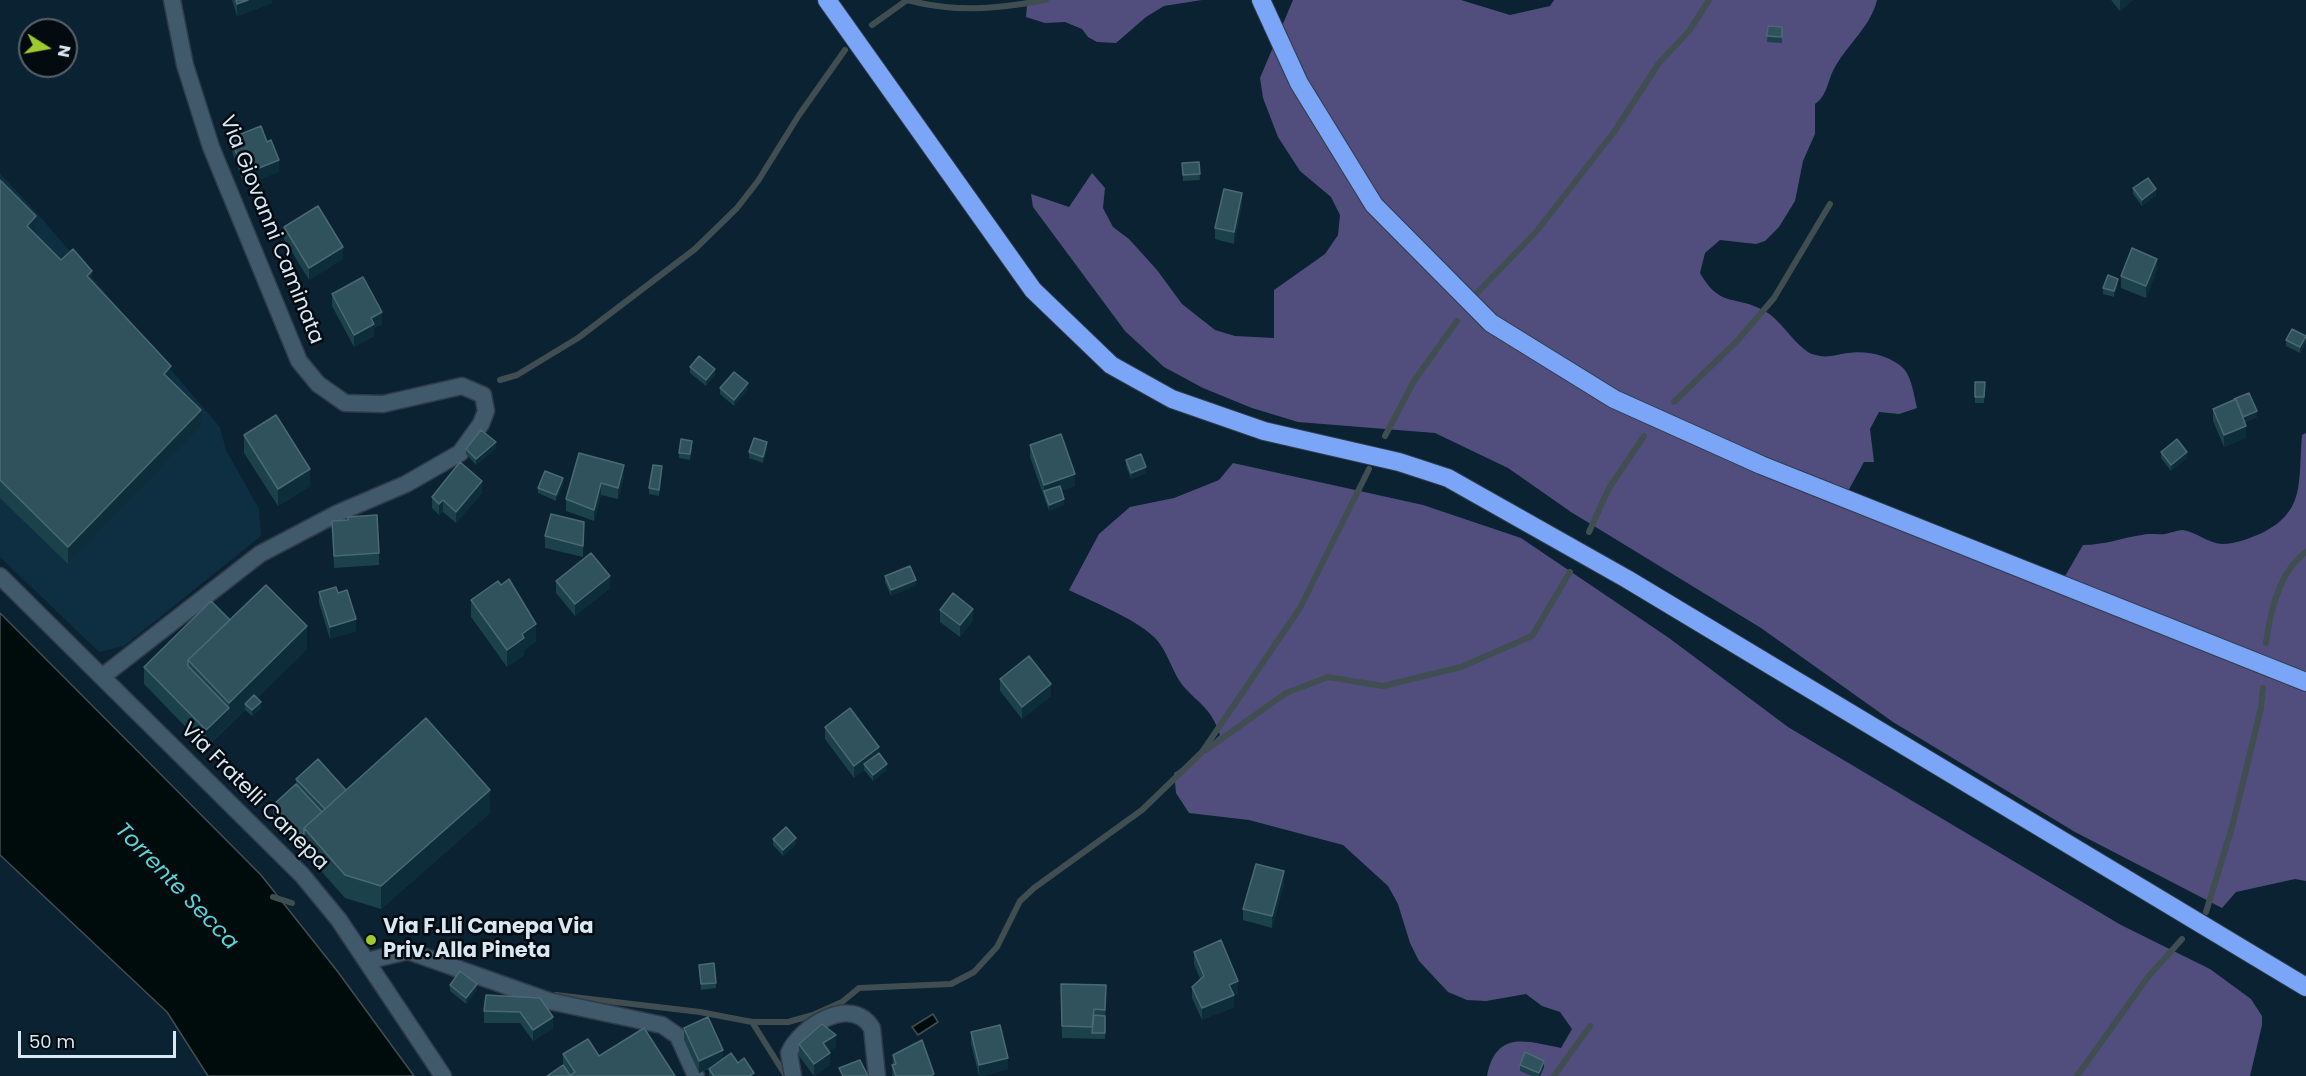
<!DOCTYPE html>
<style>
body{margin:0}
#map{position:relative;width:2306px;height:1076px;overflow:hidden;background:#0a2232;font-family:Poppins,sans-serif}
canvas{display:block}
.north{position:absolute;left:18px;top:18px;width:60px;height:60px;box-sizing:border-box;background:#030b11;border:2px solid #59636b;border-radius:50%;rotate:101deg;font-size:16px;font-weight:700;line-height:24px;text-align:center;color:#d9e7f2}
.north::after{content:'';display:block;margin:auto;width:21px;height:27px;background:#9eca2f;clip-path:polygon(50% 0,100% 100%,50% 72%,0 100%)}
.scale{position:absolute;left:18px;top:1031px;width:158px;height:27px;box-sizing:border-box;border:3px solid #d9e7f2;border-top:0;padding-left:8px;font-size:18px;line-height:21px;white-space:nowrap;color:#d9e7f2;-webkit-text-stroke:4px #030b11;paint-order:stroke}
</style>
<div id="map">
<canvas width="2306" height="1076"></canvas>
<div class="north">N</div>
<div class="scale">50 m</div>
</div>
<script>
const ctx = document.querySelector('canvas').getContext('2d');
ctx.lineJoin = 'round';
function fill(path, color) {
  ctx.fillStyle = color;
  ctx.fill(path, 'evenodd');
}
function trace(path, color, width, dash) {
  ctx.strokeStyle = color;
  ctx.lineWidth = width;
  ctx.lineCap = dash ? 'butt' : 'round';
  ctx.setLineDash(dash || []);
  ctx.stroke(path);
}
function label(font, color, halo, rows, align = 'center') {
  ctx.font = font + ' Poppins,sans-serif';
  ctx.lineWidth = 5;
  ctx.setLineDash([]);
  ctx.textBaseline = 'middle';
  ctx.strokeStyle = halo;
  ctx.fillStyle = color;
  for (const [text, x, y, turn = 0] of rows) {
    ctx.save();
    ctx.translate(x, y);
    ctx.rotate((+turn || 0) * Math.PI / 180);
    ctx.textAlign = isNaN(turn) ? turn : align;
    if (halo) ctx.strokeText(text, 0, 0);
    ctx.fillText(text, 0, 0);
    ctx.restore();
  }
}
const built = new Path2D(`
 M 0,173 L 44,221 L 220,427 L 226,450 L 259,509 L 261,536 L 124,646 L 99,652 L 0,557 Z`);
const forest = new Path2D(`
 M 1034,0 L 1202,0 L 1164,6 L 1146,17 L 1116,43 L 1097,42 L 1088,37 L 1082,29 L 1065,22 L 1045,23 L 1026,17 L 1027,6 Z
 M 1293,0 L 1461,0 L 1510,15 L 1550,6 L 1554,0 L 1877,0 C 1871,26 1848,44 1835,67 C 1827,81 1828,95 1815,104 L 1815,134 L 1803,161 L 1795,201 L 1779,227 L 1765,241 L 1756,244 L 1720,240 L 1705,253 L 1700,273 C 1721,309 1734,294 1765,311 C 1781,320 1797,348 1812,354 C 1826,359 1833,355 1848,353 C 1865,350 1891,355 1904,369 C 1912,378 1914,396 1917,408 L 1899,414 L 1879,412 L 1870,429 L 1874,462 L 1864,462 L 1847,493 L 1847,509 L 2057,590 L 2083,545 C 2104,545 2121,538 2142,535 C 2149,533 2157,535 2165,534 C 2170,533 2178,530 2183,530 C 2196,532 2208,543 2222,544 C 2236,544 2250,538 2262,533 C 2306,511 2298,482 2302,435 L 2306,433 L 2306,881 L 2295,879 L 2236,892 L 2222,908 L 2075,832 L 1893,722 L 1761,628 L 1571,512 L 1508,468 L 1435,433 L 1298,422 L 1252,408 L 1203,388 L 1164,367 L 1125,331 L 1033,207 L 1031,194 L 1069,207 L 1092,173 L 1105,188 L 1103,208 L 1113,227 L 1129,239 L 1157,270 L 1182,304 L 1215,330 L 1235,336 L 1274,338 L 1274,290 L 1325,254 L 1338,235 L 1340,215 L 1331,197 L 1300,171 L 1278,137 L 1263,98 L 1260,78 Z
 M 1233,463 L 1423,505 L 1521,538 L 1669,638 L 1788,727 L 2121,925 L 2210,969 L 2251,999 L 2262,1016 L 2262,1025 L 2250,1076 L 1487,1076 C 1496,1030 1526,1041 1561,1048 L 1572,1029 L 1560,1012 L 1542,1006 L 1526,994 L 1486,1001 L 1467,1000 L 1448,992 L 1419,961 L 1410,943 L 1398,904 L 1388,886 L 1343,845 L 1249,820 L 1189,813 L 1176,793 L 1174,773 L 1190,763 L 1220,735 C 1212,710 1202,706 1185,688 C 1171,672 1169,652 1154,637 C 1134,618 1095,603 1069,590 L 1099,534 L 1130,507 L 1174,498 L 1219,480 Z`);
const water = new Path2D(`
 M 0,613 L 261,875 L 338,972 L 414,1076 L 208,1076 L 167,1012 L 0,855 Z
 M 933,1014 L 938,1022 L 918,1035 L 912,1027 Z`);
const stream = new Path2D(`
 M 907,0 C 957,13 995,9 1046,0
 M 872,25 L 907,0
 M 1476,294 L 1536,232 L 1614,132 L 1659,63 L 1689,31 L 1709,0
 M 500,380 L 517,375 L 578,338 L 695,249 L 737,208 L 758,181 L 799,115 L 845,50
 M 1674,402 L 1737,341 L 1774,298 L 1830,204
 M 1385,436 L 1414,381 L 1457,321
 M 1589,532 L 1609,488 L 1644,436
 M 2266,643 C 2270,611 2280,571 2306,552
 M 1206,750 L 1286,693 L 1328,677 L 1383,686 L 1461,667 L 1532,636 L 1570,572
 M 273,897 L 292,903
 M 2206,912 L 2232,827 L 2261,708 L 2263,688
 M 556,995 L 700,1012 L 752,1022 L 788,1022 L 813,1015 L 842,1002 L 859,988 L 951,984 L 974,972 L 997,947 L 1020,901 L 1034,888 L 1142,810 L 1202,752 L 1300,608 L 1369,469
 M 752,1022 L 786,1076
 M 1554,1076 L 1590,1026
 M 2077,1076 L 2148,977 L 2182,939`);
const minor = new Path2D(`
 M 103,676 L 260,554 L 338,513 L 406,484 L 460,453 L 481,424 L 486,411 L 483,395 L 462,386 L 383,404 L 345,403 L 318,384 L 299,361 L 211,147 L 185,65 L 172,0
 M 367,961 L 408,951 L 549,1001 L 662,1025 L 678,1036 L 696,1076
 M 793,1076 L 789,1053 C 800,1027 851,994 872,1028 L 877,1076`);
const secondary = new Path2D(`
 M 0,576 L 302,875 L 339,920 L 443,1076`);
const motorway = new Path2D(`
 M 827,0 L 1033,290 L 1111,365 L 1172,399 L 1264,431 L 1399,462 L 1448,478 L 1627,579 L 2306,987
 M 1261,0 L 1299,83 L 1374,205 L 1491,323 L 1614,399 L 1761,465 L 2306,682`);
const wall = new Path2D(`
 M 232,0 L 272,0 L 272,3 L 237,16 Z
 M 2111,0 L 2133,0 L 2120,11 Z
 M 1768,26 L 1782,27 L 1782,43 L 1767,42 Z
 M 231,138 L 267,142 L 279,172 L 244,185 L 231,149 Z
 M 1199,162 L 1200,180 L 1183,181 L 1182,163 Z
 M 0,180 L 36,233 L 35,234 L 61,260 L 92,282 L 171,381 L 201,427 L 68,564 L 0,498 Z
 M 2133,188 L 2156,195 L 2142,206 L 2133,194 Z
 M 1242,205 L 1234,244 L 1215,239 L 1215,228 Z
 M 284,227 L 343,259 L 309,280 L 284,239 Z
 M 2157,270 L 2146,298 L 2121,288 L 2121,276 Z
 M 2118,284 L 2114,297 L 2103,294 L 2103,288 Z
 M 332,294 L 382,324 L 374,328 L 374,336 L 354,347 L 332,306 Z
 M 2286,340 L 2306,342 L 2300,353 L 2286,346 Z
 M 690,367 L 715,375 L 706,386 L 690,373 Z
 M 1975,382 L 1985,382 L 1984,403 L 1975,403 Z
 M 720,388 L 748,389 L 734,406 L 720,394 Z
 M 2213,409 L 2257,417 L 2245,422 L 2246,438 L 2224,447 L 2213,421 Z
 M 244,435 L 310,486 L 278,506 L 244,453 Z
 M 1030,445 L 1075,486 L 1061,491 L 1064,505 L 1049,511 L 1030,457 Z
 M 692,447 L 690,460 L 679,458 L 679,453 Z
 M 496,448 L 476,465 L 466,454 L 466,449 Z
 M 767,448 L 763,463 L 749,458 L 749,452 Z
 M 2161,452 L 2187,458 L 2171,471 L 2161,458 Z
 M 579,453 L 624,477 L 618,499 L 601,495 L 594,521 L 566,511 L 566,499 Z
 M 1126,460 L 1146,473 L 1131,479 L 1126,466 Z
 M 662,472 L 659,496 L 649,494 L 649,488 Z
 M 563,484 L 556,501 L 538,493 L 538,488 Z
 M 482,493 L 456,523 L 443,512 L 439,515 L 432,508 L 432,497 Z
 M 332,521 L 379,553 L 379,565 L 334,568 Z
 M 584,522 L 583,557 L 545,548 L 545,536 Z
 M 885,576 L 916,585 L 891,596 L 885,582 Z
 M 556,581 L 610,588 L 575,616 L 556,593 Z
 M 319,592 L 338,593 L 356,631 L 330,639 L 319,603 Z
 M 471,600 L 536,641 L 524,650 L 524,655 L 507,667 L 471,617 Z
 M 940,610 L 973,620 L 960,637 L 940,622 Z
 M 230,620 L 307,649 L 257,698 L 261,708 L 252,716 L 245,710 L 206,748 L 144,684 L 144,667 Z
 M 1000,679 L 1051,696 L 1022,719 L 1000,691 Z
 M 825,727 L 879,753 L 887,770 L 873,781 L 864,770 L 854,778 L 825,739 Z
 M 296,779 L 346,790 L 490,813 L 381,909 L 345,898 L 273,817 L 273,805 L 296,784 Z
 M 773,839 L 796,844 L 783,856 L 773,845 Z
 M 1284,883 L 1272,928 L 1243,920 L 1243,909 Z
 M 1194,952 L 1238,993 L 1234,995 L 1234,1007 L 1202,1020 L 1192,998 L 1192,987 L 1200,979 L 1194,964 Z
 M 699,965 L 716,983 L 716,988 L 701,990 Z
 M 450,985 L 477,990 L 466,1004 L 450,991 Z
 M 1106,985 L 1105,1039 L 1062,1038 L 1061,996 Z
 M 540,998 L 553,1028 L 533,1041 L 520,1023 L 484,1023 L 484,1011 Z
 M 684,1028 L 723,1059 L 738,1063 L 754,1076 L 709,1076 L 709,1069 L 715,1066 L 699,1073 L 684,1040 Z
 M 971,1032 L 1008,1069 L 983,1076 L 979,1076 L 971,1044 Z
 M 799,1044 L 836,1047 L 829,1051 L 830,1065 L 814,1076 L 799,1056 Z
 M 563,1054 L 599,1056 L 675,1076 L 547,1076 L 563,1065 Z
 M 893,1055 L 934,1076 L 892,1076 Z
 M 1520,1065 L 1544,1067 L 1540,1076 L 1532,1076 L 1520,1071 Z`);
const shadedWall = new Path2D(`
 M 248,0 L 272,0 L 272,3 L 237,16 L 237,4 Z
 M 2120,0 L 2133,0 L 2120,11 Z
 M 279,160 L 279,172 L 244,185 L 244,174 Z
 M 2156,189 L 2156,195 L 2142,206 L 2142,200 Z
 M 1242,193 L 1242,205 L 1234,244 L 1234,232 Z
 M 36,216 L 36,233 L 27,244 L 27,226 Z
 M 343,247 L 343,259 L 309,280 L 309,268 Z
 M 2157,259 L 2157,270 L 2146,298 L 2146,286 Z
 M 92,271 L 92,289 L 87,276 Z
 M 2118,279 L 2118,284 L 2114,297 L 2114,291 Z
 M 382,312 L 382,324 L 374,328 L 374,336 L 354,347 L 354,335 L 371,318 Z
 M 2306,336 L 2306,342 L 2300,353 L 2300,347 Z
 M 171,366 L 171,384 L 164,374 Z
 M 715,369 L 715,375 L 706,386 L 706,380 Z
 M 748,383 L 748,389 L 734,406 L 734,400 Z
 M 201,410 L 201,427 L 68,564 L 68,547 Z
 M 2257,411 L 2257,417 L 2241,423 L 2241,418 Z
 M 2246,426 L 2246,438 L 2224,447 L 2224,435 Z
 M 496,442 L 496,448 L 476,465 L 476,459 Z
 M 767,442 L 767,448 L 763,463 L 763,457 Z
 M 2187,452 L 2187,458 L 2171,471 L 2171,465 Z
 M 624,465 L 624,477 L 618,499 L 618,488 Z
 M 662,466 L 662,472 L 659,496 L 659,490 Z
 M 1146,467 L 1146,473 L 1131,479 L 1131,473 Z
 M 310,469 L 310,486 L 278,506 L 278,489 Z
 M 1075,474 L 1075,486 L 1046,496 L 1044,491 L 1044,485 Z
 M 563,478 L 563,484 L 556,501 L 556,495 Z
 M 482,481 L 482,493 L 456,523 L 456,512 Z
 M 601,483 L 601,495 L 594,521 L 594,510 Z
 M 1064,499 L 1064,505 L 1049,511 L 1049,505 Z
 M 443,500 L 443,512 L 439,515 L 439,504 Z
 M 610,576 L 610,588 L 575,616 L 575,604 Z
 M 916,580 L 916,585 L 891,596 L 891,590 Z
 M 973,609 L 973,620 L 960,637 L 960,625 Z
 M 356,619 L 356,631 L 330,639 L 330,627 Z
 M 536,624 L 536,641 L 524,650 L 524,655 L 507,667 L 507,650 L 522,634 Z
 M 307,626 L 307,649 L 248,707 L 245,704 L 245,710 L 229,725 L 229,703 Z
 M 1051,684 L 1051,696 L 1022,719 L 1022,707 Z
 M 261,702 L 261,708 L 252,716 L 252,710 Z
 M 229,708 L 229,725 L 206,748 L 206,730 Z
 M 879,747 L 879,759 L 864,764 L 864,770 L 854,778 L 854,766 Z
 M 887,764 L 887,770 L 873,781 L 873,775 Z
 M 490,790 L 490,813 L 381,909 L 381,886 Z
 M 796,838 L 796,844 L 783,856 L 783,850 Z
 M 1284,871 L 1284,883 L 1272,928 L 1272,916 Z
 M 1238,981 L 1238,993 L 1229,997 L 1229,985 Z
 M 477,984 L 477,990 L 466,1004 L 466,998 Z
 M 1234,995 L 1234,1007 L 1202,1020 L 1202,1008 Z
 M 553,1017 L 553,1028 L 533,1041 L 533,1030 Z
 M 836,1035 L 836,1047 L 823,1055 L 823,1043 Z
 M 723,1050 L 723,1061 L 699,1073 L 699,1061 Z
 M 830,1053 L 830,1065 L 814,1076 L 814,1064 Z
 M 1008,1058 L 1008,1069 L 983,1076 L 979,1076 L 979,1065 Z
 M 1544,1061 L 1544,1067 L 1540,1076 L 1539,1076 L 1539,1073 Z`);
const building = new Path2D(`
 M 236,0 L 248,0 L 237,4 Z
 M 1768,26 L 1782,27 L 1782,37 L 1767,36 Z
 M 261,126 L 267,142 L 271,140 L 279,160 L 244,174 L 231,138 Z
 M 1199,162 L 1200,174 L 1183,175 L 1182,163 Z
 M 2148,178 L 2156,189 L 2142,200 L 2133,188 Z
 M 0,180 L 36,216 L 27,226 L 61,260 L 73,249 L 92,271 L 87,276 L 171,366 L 164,374 L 201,410 L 68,547 L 0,480 Z
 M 1224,189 L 1242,193 L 1234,232 L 1215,228 Z
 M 318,206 L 343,247 L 309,268 L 284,227 Z
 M 2132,248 L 2157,259 L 2146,286 L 2121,276 Z
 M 2108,275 L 2118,279 L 2114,291 L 2103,288 Z
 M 363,277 L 382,312 L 371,318 L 374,324 L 354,335 L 332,294 Z
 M 2292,329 L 2306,336 L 2300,347 L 2286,340 Z
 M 699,356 L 715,369 L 706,380 L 690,367 Z
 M 734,372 L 748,383 L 734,400 L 720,388 Z
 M 1975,382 L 1985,382 L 1984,397 L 1975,397 Z
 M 2249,393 L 2257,411 L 2243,417 L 2236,399 L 2234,399 Z
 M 2236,399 L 2246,426 L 2224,435 L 2213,409 Z
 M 276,415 L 310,469 L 278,489 L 244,435 Z
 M 481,430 L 496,442 L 476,459 L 466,449 Z
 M 1061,434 L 1075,474 L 1044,485 L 1030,445 Z
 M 754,438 L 767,442 L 763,457 L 749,452 Z
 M 681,439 L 692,441 L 690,454 L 679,453 Z
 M 2177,439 L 2187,452 L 2171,465 L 2161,452 Z
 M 579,453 L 624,465 L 618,488 L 601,483 L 594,510 L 566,499 Z
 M 1141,454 L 1146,467 L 1131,473 L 1126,460 Z
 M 460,462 L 482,481 L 456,512 L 443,500 L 439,504 L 432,497 Z
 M 653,465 L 662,466 L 659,490 L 649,488 Z
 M 545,471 L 563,478 L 556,495 L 538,488 Z
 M 1060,486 L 1064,499 L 1049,505 L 1044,491 Z
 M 551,514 L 584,522 L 583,546 L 545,536 Z
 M 377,515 L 379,553 L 334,556 L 332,521 L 348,520 L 348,517 Z
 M 591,553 L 610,576 L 575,604 L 556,581 Z
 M 910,566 L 916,580 L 891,590 L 885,576 Z
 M 509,579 L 536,624 L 522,634 L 524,638 L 507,650 L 471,600 L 498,581 L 501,585 Z
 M 266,585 L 307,626 L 229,703 L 188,660 Z
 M 336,587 L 338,593 L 347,590 L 356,619 L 330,627 L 319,592 Z
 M 953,593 L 973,609 L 960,625 L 940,610 Z
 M 211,601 L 230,620 L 188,660 L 188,666 L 229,708 L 206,730 L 144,667 Z
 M 1029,656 L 1051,684 L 1022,707 L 1000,679 Z
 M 254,695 L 261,702 L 252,710 L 245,704 Z
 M 850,708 L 879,747 L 854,766 L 825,727 Z
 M 426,718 L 490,790 L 381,886 L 345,875 L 304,828 Z
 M 879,753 L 887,764 L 873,775 L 864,764 Z
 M 318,759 L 346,790 L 325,809 L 296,779 Z
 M 296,784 L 322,812 L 304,828 L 304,839 L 273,805 Z
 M 786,827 L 796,838 L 783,850 L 773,839 Z
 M 1256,864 L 1284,871 L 1272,916 L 1243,909 Z
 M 1221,940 L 1238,981 L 1229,985 L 1234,995 L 1202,1008 L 1192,987 L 1204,976 L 1194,952 Z
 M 714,963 L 716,983 L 701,984 L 699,965 Z
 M 460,971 L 477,984 L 466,998 L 450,985 Z
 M 1061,984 L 1106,985 L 1105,1010 L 1094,1009 L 1092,1027 L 1062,1026 Z
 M 486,995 L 540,998 L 553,1017 L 533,1030 L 520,1012 L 484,1011 Z
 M 1094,1015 L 1105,1016 L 1105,1033 L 1092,1033 Z
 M 708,1017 L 723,1050 L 699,1061 L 684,1028 Z
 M 822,1024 L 836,1035 L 823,1043 L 830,1053 L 814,1064 L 799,1044 Z
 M 1000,1025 L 1008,1058 L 979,1065 L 971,1032 Z
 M 644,1028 L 675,1076 L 569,1076 L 575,1072 L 563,1054 L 588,1039 L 599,1056 Z
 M 922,1040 L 934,1074 L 930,1076 L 896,1076 L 892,1065 L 896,1064 L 893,1055 Z
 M 1525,1052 L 1544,1061 L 1539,1073 L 1520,1065 Z
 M 731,1053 L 738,1063 L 744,1058 L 754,1073 L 749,1076 L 714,1076 L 709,1069 Z
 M 860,1060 L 868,1076 L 843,1076 L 839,1068 Z
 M 563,1065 L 570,1075 L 569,1076 L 547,1076 Z`);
const markers = [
 [371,940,6,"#9eca2f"]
];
const streetNames = [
 ["Via Giovanni Caminata",271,230,68],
 ["Via Fratelli Canepa",254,797,45]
];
const poiNames = [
 ["Via F.Lli Canepa Via",383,928],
 ["Priv. Alla Pineta",383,952]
];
const waterNames = [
 ["Torrente Secca",176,887,46]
];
fill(built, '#0e2e42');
fill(forest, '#514e7d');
fill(water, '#000c0c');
trace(water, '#414e51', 1.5);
trace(stream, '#414e51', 6);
trace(minor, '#303b49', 19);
trace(secondary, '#303b49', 19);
trace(motorway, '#303b49', 20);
trace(minor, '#40596b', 16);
trace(secondary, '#40596b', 16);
trace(motorway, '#7ba5f7', 18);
fill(wall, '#1b414a');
fill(shadedWall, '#0c2d39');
fill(building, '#30525c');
trace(building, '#4a6a73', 1.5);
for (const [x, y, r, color] of markers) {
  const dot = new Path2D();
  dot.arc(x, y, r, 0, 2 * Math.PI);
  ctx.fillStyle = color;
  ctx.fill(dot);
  trace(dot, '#030b11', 2);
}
label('21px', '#d9e7f2', '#030b11', streetNames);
label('bold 21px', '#d9e7f2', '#030b11', poiNames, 'left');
label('italic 22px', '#5ed3d1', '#030b11', waterNames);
</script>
